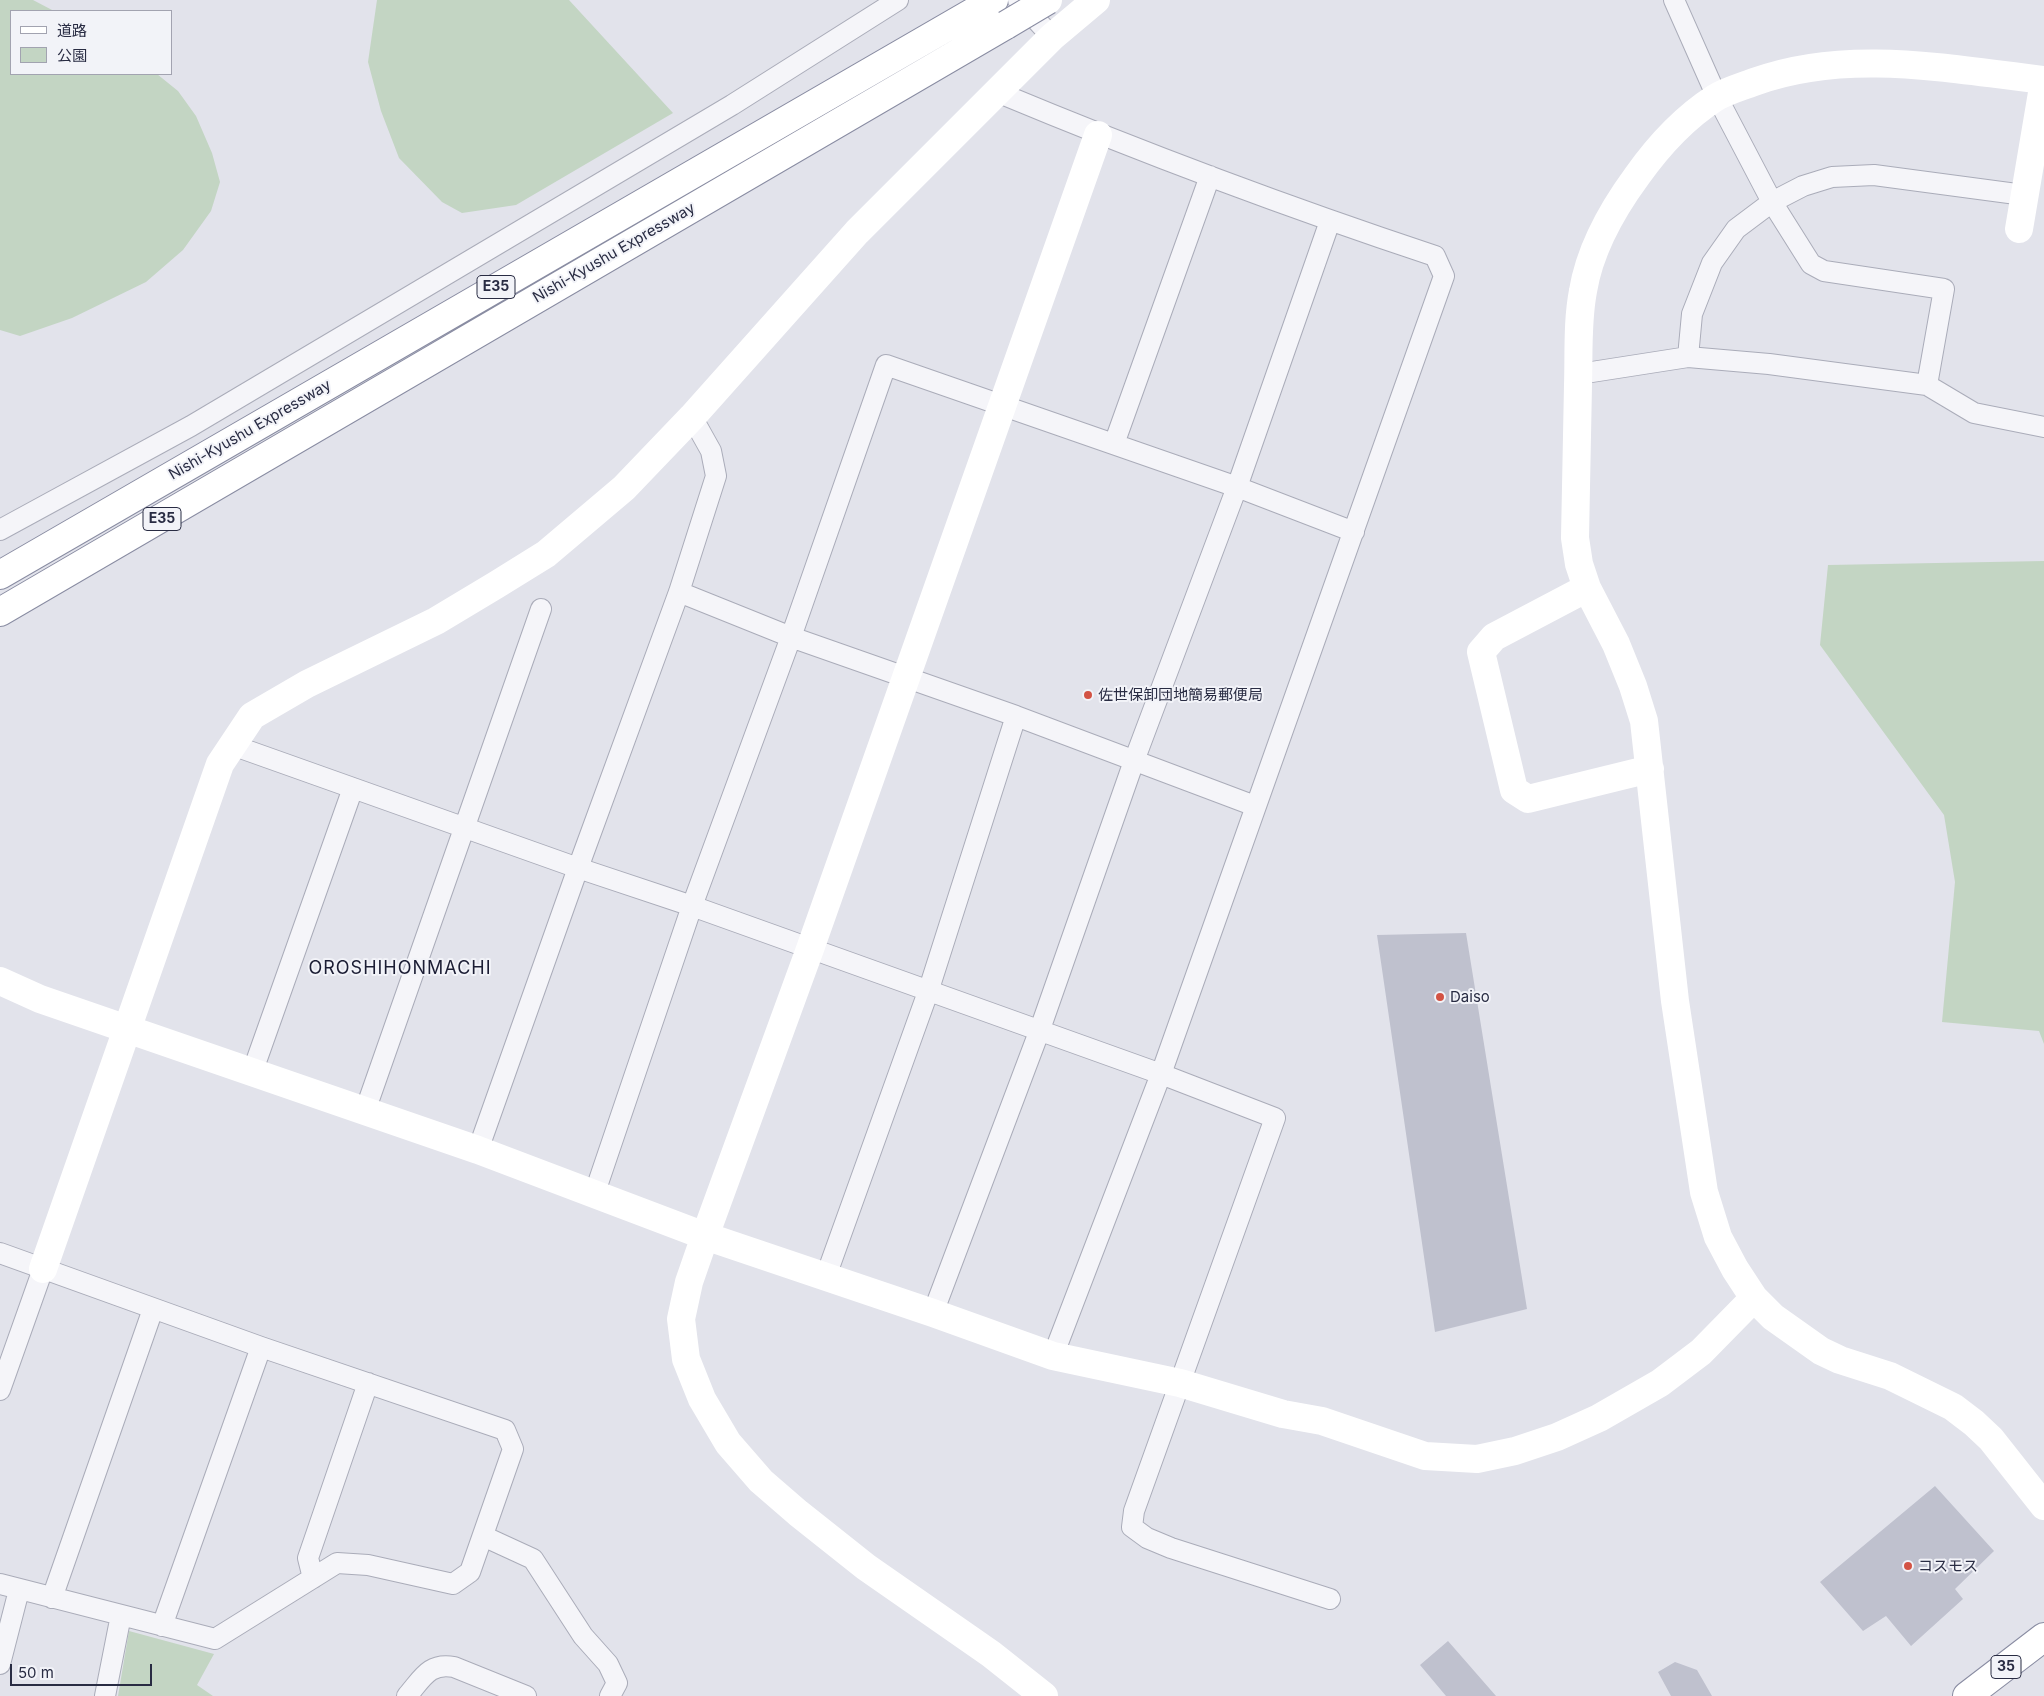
<!DOCTYPE html>
<meta charset="utf-8">
<style>
body{margin:0}
#map{position:relative;width:2044px;height:1696px;overflow:hidden;background:#e2e3eb;font-family:Inter,"Noto Sans JP",sans-serif}
canvas{display:block}
.legend{position:absolute;left:10px;top:10px;width:162px;height:65px;box-sizing:border-box;background:#f2f3f8;border:1px solid #a2a3b0;margin:0;padding:6px 9px;list-style:none;font-size:15px;color:#292c43}
.legend li{display:flex;align-items:center;gap:10px;height:25px}
.legend b{width:25px;border:1px solid #a2a3b0}
.scale{position:absolute;left:10px;top:1664px;width:142px;height:22px;box-sizing:border-box;border:2px solid #292c43;border-top:0;padding-left:6px;font-size:15px;line-height:18px;white-space:nowrap;color:#292c43;-webkit-text-stroke:4px #f2f3f8;paint-order:stroke}
</style>
<div id="map">
<canvas width="2044" height="1696"></canvas>
<ul class="legend">
<li><b style="height:6px;background:#fff"></b>道路</li>
<li><b style="height:14px;background:#c3d5c3"></b>公園</li>
</ul>
<div class="scale">50 m</div>
</div>
<script>
const ctx = document.querySelector('canvas').getContext('2d');
ctx.lineJoin = 'round';
function fill(path, color) {
  ctx.fillStyle = color;
  ctx.fill(path, 'evenodd');
}
function trace(path, color, width, dash) {
  ctx.strokeStyle = color;
  ctx.lineWidth = width;
  ctx.lineCap = dash ? 'butt' : 'round';
  ctx.setLineDash(dash || []);
  ctx.stroke(path);
}
function label(font, color, halo, rows, align = 'center') {
  ctx.font = font + ' Inter,"Noto Sans JP",sans-serif';
  ctx.lineWidth = 4;
  ctx.setLineDash([]);
  ctx.textBaseline = 'middle';
  ctx.strokeStyle = halo;
  ctx.fillStyle = color;
  for (const [text, x, y, turn = 0] of rows) {
    ctx.save();
    ctx.translate(x, y);
    ctx.rotate((+turn || 0) * Math.PI / 180);
    ctx.textAlign = isNaN(turn) ? turn : align;
    if (halo) ctx.strokeText(text, 0, 0);
    ctx.fillText(text, 0, 0);
    ctx.restore();
  }
}
const green = new Path2D(`
 M 0,0 L 33,0 L 54,11 L 11,11 L 11,74 L 157,74 L 178,91 L 196,116 L 212,153 L 220,182 L 211,211 L 183,250 L 146,282 L 72,318 L 20,336 L 0,330 Z
 M 377,0 L 569,0 L 673,113 L 516,205 L 462,213 L 442,202 L 399,158 L 381,111 L 368,62 Z
 M 2044,561 L 2044,1044 L 2039,1031 L 1942,1022 L 1955,882 L 1944,815 L 1820,645 L 1828,565 Z
 M 129,1631 L 214,1654 L 197,1685 L 213,1696 L 118,1696 Z`);
const building = new Path2D(`
 M 1466,933 L 1527,1309 L 1435,1332 L 1377,935 Z
 M 1935,1486 L 1994,1551 L 1955,1589 L 1963,1599 L 1911,1646 L 1886,1616 L 1863,1631 L 1820,1582 Z
 M 1448,1641 L 1496,1696 L 1446,1696 L 1420,1665 Z
 M 1675,1662 L 1697,1670 L 1712,1696 L 1671,1696 L 1658,1672 Z`);
const street = new Path2D(`
 M 1018,0 L 1052,37
 M 997,92 C 1141,152 1287,207 1435,256 L 1444,276 L 1161,1074 L 1053,1356
 M 1688,357 L 1692,314 L 1712,263 L 1736,229 L 1772,202 L 1803,186 L 1832,177 L 1874,175 L 2024,195
 M 1579,374 L 1688,357 L 1769,364 L 1927,385 L 1944,289 L 1824,271 L 1811,264 L 1772,202 L 1717,97 L 1674,0
 M 1927,385 L 1974,413 L 2044,427
 M 1114,444 L 1210,176
 M 0,530 L 191,426 L 732,105 L 898,0
 M 679,592 L 791,637 L 1016,716 L 1255,806
 M 232,745 L 578,868 L 692,906 L 1161,1074 L 1275,1118 L 1134,1511 L 1132,1527 L 1147,1538 L 1171,1548 L 1330,1599
 M 252,1073 L 353,788
 M 365,1111 L 541,609
 M 478,1150 L 578,868 L 679,592 L 716,476 L 711,451 L 692,417
 M 594,1195 L 692,906 L 791,637 L 886,365 L 1237,487 L 1354,532
 M 0,1253 L 261,1347 L 505,1430 L 513,1449 L 470,1572 L 453,1584 L 368,1565 L 337,1563 L 215,1639 L 0,1584
 M 826,1276 L 928,992 L 1016,716
 M 933,1313 L 1039,1032 L 1134,761 L 1237,487 L 1330,221
 M 0,1390 L 43,1269
 M 483,1536 L 533,1559 L 583,1636 L 608,1664 L 617,1683 L 610,1696
 M 313,1578 L 308,1558 L 368,1383
 M 52,1598 L 153,1309
 M 162,1626 L 261,1347
 M 0,1664 L 19,1590
 M 105,1696 L 121,1615
 M 407,1696 C 422,1679 429,1662 454,1667 L 526,1696`);
const secondary = new Path2D(`
 M 2044,80 C 1948,69 1847,48 1754,82 C 1741,87 1726,91 1715,98 C 1684,118 1659,145 1637,176 C 1612,210 1590,248 1583,291 C 1577,322 1579,354 1578,385 C 1577,436 1576,487 1575,538 L 1579,564 L 1587,588 L 1616,644 L 1633,686 L 1644,721 L 1675,1001 L 1704,1192 L 1718,1237 L 1735,1269 L 1754,1298 L 1773,1317 L 1821,1351 L 1840,1360 L 1890,1376 L 1953,1407 L 1974,1423 L 1991,1439 L 2044,1506
 M 2019,229 L 2044,81
 M 1587,588 L 1494,637 L 1481,652 L 1514,790 L 1528,799 L 1650,769
 M 0,981 L 40,999 L 478,1150 L 705,1236 L 933,1313 L 1053,1356 L 1180,1383 L 1283,1414 L 1322,1421 L 1425,1456 L 1477,1459 L 1515,1451 L 1557,1437 L 1599,1418 L 1660,1383 L 1701,1352 L 1754,1298
 M 43,1269 L 220,764 L 252,716 L 307,684 L 436,621 L 496,585 L 546,554 L 624,488 L 692,417 L 857,232 L 1052,37 L 1096,0
 M 1044,1696 L 991,1654 L 866,1567 L 798,1513 L 761,1481 L 728,1443 L 702,1399 L 686,1359 L 681,1319 L 689,1282 L 705,1236 L 810,949 L 1098,135`);
const highway = new Path2D(`
 M 0,575 L 994,0
 M 0,612 L 1006,25
 M 1967,1696 L 2044,1637`);
const highwayBridge = new Path2D(`
 M 1006,25 L 1048,0`);
const markers = [
 [1088,695,5,"#d35344"],
 [1440,997,5,"#d35344"],
 [1908,1566,5,"#d35344"]
];
const shields = [
 [496,287,38],
 [162,519,38],
 [2006,1667,30]
];
const shieldNames = [
 ["E35",496,287],
 ["E35",162,519],
 ["35",2006,1667]
];
const streetNames = [
 ["Nishi-Kyushu Expressway",614,253,-30],
 ["Nishi-Kyushu Expressway",250,430,-30]
];
const poiNames = [
 ["佐世保卸団地簡易郵便局",1098,695],
 ["Daiso",1450,997],
 ["コスモス",1918,1566]
];
const quarterNames = [
 ["OROSHIHONMACHI",400,969]
];
fill(green, '#c3d5c3');
fill(building, '#bfc1ce');
trace(street, '#aaacb9', 22);
trace(highway, '#898ca2', 30);
trace(street, '#f5f5f9', 20);
trace(secondary, '#fff', 28);
trace(highway, '#fff', 28);
trace(highwayBridge, '#898ca2', 30, []);
trace(highwayBridge, '#fff', 28);
for (const [x, y, r, color] of markers) {
  const dot = new Path2D();
  dot.arc(x, y, r, 0, 2 * Math.PI);
  ctx.fillStyle = color;
  ctx.fill(dot);
  trace(dot, '#f2f3f8', 2);
}
for (const [x, y, w] of shields) {
  const box = new Path2D();
  box.roundRect(x - w / 2, y - 11.5, w, 23, 4);
  ctx.fillStyle = '#f2f3f8';
  ctx.fill(box);
  trace(box, '#292c43', 1);
}
label('bold 14px', '#292c43', null, shieldNames);
label('15px', '#292c43', '#f2f3f8', streetNames);
label('15px', '#292c43', '#f2f3f8', poiNames, 'left');
ctx.letterSpacing = '1px';
label('18px', '#1b1d34', '#f2f3f8', quarterNames);
ctx.letterSpacing = '0px';
</script>
